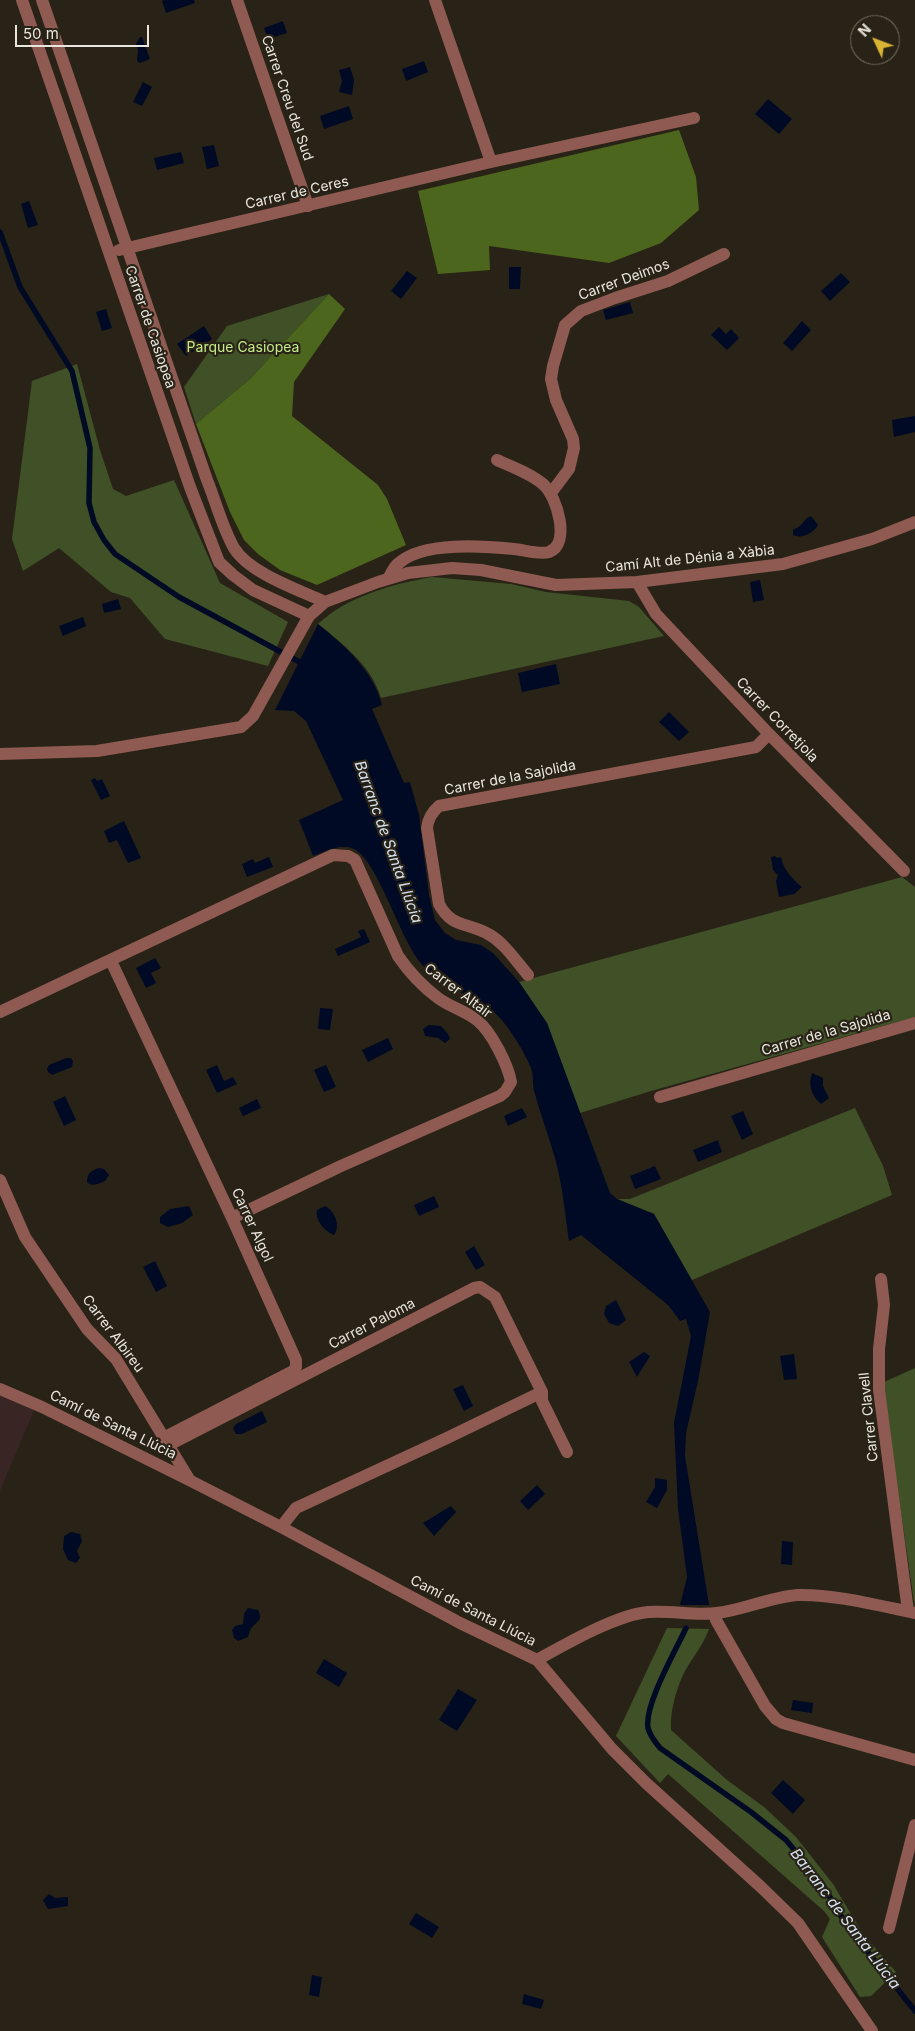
<!DOCTYPE html>
<meta charset="utf-8">
<style>
body{margin:0}
#map{position:relative;width:915px;height:2031px;overflow:hidden;background:#292317;font-family:Inter,sans-serif}
canvas{display:block}
.north{position:absolute;left:850px;top:15px;width:50px;height:50px;box-sizing:border-box;background:#292317;border:1px solid #767167;border-radius:50%;rotate:313deg;font-size:14px;font-weight:700;line-height:20px;text-align:center;color:#e9e6de}
.north::after{content:'';display:block;margin:auto;width:18px;height:22px;background:#d9b334;clip-path:polygon(50% 0,100% 100%,50% 72%,0 100%)}
.scale{position:absolute;left:15px;top:25px;width:134px;height:22px;box-sizing:border-box;border:2px solid #e9e6de;border-top:0;padding-left:6px;font-size:15px;line-height:18px;white-space:nowrap;color:#e9e6de;-webkit-text-stroke:4px #292317;paint-order:stroke}
</style>
<div id="map">
<canvas width="915" height="2031"></canvas>
<div class="north">N</div>
<div class="scale">50 m</div>
</div>
<script>
const ctx = document.querySelector('canvas').getContext('2d');
ctx.lineJoin = 'round';
function fill(path, color) {
  ctx.fillStyle = color;
  ctx.fill(path, 'evenodd');
}
function trace(path, color, width, dash) {
  ctx.strokeStyle = color;
  ctx.lineWidth = width;
  ctx.lineCap = dash ? 'butt' : 'round';
  ctx.setLineDash(dash || []);
  ctx.stroke(path);
}
function label(font, color, halo, rows, align = 'center') {
  ctx.font = font + ' Inter,sans-serif';
  ctx.lineWidth = 4.5;
  ctx.setLineDash([]);
  ctx.textBaseline = 'middle';
  ctx.strokeStyle = halo;
  ctx.fillStyle = color;
  for (const [text, x, y, turn = 0] of rows) {
    ctx.save();
    ctx.translate(x, y);
    ctx.rotate((+turn || 0) * Math.PI / 180);
    ctx.textAlign = isNaN(turn) ? turn : align;
    if (halo) ctx.strokeText(text, 0, 0);
    ctx.fillText(text, 0, 0);
    ctx.restore();
  }
}
const education = new Path2D(`
 M 0,1395 L 35,1408 L 0,1491 Z`);
const green = new Path2D(`
 M 329,294 L 250,379 L 196,424 L 184,387 L 227,326 Z
 M 77,364 L 100,450 L 113,489 L 126,496 L 174,480 L 220,583 L 288,622 L 268,666 L 165,639 L 130,598 L 111,592 L 59,548 L 23,571 L 12,539 L 32,381 Z
 M 432,577 L 511,584 L 546,592 L 629,601 L 639,607 L 664,636 L 381,698 C 372,666 342,643 318,624 C 348,596 393,584 432,577 Z
 M 902,877 L 915,887 L 915,1017 L 651,1091 L 580,1113 L 547,1023 L 519,982 Z
 M 855,1108 L 883,1166 L 892,1195 L 692,1280 L 654,1214 L 617,1199 L 630,1199 Z
 M 915,1368 L 915,1608 L 882,1383 Z
 M 667,1628 L 709,1629 C 702,1648 690,1660 682,1677 C 675,1694 670,1712 671,1730 L 727,1780 L 764,1807 L 796,1837 L 833,1884 L 863,1934 L 896,1972 L 871,1996 L 860,1997 L 822,1937 L 830,1919 L 824,1911 L 668,1774 L 660,1783 L 616,1736 Z`);
const forest = new Path2D(`
 M 679,130 L 696,177 L 699,210 L 661,243 L 609,263 L 489,246 L 490,270 L 438,274 L 418,191 Z
 M 329,294 L 345,309 L 294,382 L 292,416 L 378,485 L 387,499 L 406,545 L 317,585 L 280,570 L 258,554 L 244,540 L 230,512 L 196,424 L 250,379 Z`);
const water = new Path2D(`
 M 164,0 L 194,0 L 195,3 L 166,13 L 162,1 Z
 M 283,21 L 287,33 L 268,39 L 264,28 Z
 M 140,37 L 142,37 L 150,59 L 140,63 L 137,61 L 138,50 L 136,44 Z
 M 424,61 L 428,72 L 406,81 L 402,69 Z
 M 350,67 L 354,80 L 352,95 L 339,92 L 342,81 L 339,70 Z
 M 143,82 L 152,87 L 142,106 L 133,102 Z
 M 768,99 L 792,119 L 779,134 L 755,114 Z
 M 349,106 L 353,119 L 324,129 L 320,116 Z
 M 214,145 L 219,166 L 207,169 L 202,147 Z
 M 181,152 L 184,163 L 157,170 L 154,158 Z
 M 29,201 L 38,225 L 28,228 L 21,204 Z
 M 509,267 L 521,267 L 520,289 L 509,289 Z
 M 407,271 L 417,278 L 401,299 L 391,291 Z
 M 841,273 L 850,282 L 830,301 L 821,291 Z
 M 630,302 L 633,313 L 606,320 L 603,310 Z
 M 106,309 L 112,328 L 102,331 L 96,312 Z
 M 802,321 L 811,330 L 792,351 L 783,343 Z
 M 204,326 L 212,339 L 186,356 L 177,344 Z
 M 719,327 L 726,334 L 731,329 L 739,338 L 727,350 L 711,335 Z
 M 915,416 L 915,432 L 894,437 L 892,420 Z
 M 811,516 L 818,525 C 813,534 801,539 793,535 L 793,530 L 800,526 L 807,518 Z
 M 760,580 L 764,600 L 753,602 L 750,582 Z
 M 118,599 L 121,609 L 104,613 L 102,604 Z
 M 83,617 L 86,626 L 63,636 L 59,626 Z
 M 318,624 C 345,646 373,670 382,705 L 372,709 L 404,783 L 410,782 L 419,815 L 429,895 L 435,920 L 445,933 L 456,940 L 481,945 L 493,953 L 519,982 L 547,1023 L 610,1193 L 617,1199 L 654,1214 L 710,1312 L 698,1381 L 686,1433 L 685,1456 L 709,1605 L 680,1605 L 687,1577 L 678,1509 L 674,1423 L 691,1336 L 686,1319 L 680,1321 L 668,1305 L 581,1235 L 569,1241 C 565,1215 563,1188 556,1162 C 550,1139 541,1117 535,1094 C 532,1086 534,1076 531,1068 C 524,1051 505,1019 490,1009 C 465,991 439,986 419,961 C 399,935 378,864 356,850 C 343,842 326,851 313,856 L 299,820 L 343,800 L 306,721 L 294,711 L 275,710 Z
 M 556,664 L 560,684 L 522,692 L 518,673 Z
 M 669,712 L 689,732 L 679,741 L 659,722 Z
 M 95,778 L 97,781 L 102,779 L 110,796 L 101,800 L 91,780 Z
 M 124,821 L 141,858 L 128,863 L 117,840 L 109,843 L 104,831 Z
 M 775,856 L 777,858 L 781,857 C 783,869 793,880 802,887 L 794,894 L 779,897 L 776,881 L 778,875 L 773,870 L 771,857 Z
 M 269,857 L 273,867 L 247,877 L 242,864 L 253,859 L 255,863 Z
 M 364,929 L 370,942 L 338,956 L 335,949 L 361,937 L 358,931 Z
 M 155,958 L 161,968 L 151,973 L 156,983 L 146,988 L 136,968 Z
 M 320,1008 L 333,1009 L 330,1030 L 318,1029 Z
 M 429,1025 L 441,1026 L 448,1034 L 450,1039 L 445,1043 L 438,1038 L 425,1036 L 423,1029 Z
 M 388,1038 L 393,1049 L 368,1062 L 362,1050 Z
 M 66,1058 L 71,1058 L 73,1061 L 72,1067 L 52,1075 L 48,1072 L 47,1069 L 49,1065 Z
 M 217,1065 L 224,1081 L 233,1077 L 237,1084 L 217,1093 L 206,1070 Z
 M 326,1065 L 336,1087 L 324,1092 L 314,1070 Z
 M 812,1073 L 823,1078 L 823,1086 L 829,1098 L 821,1104 C 811,1096 808,1085 812,1073 Z
 M 65,1096 L 76,1120 L 64,1126 L 53,1102 Z
 M 257,1099 L 261,1108 L 243,1116 L 239,1108 Z
 M 522,1108 L 527,1117 L 508,1126 L 504,1116 Z
 M 743,1111 L 753,1134 L 742,1140 L 731,1116 Z
 M 718,1140 L 722,1152 L 698,1162 L 693,1150 Z
 M 655,1166 L 661,1179 L 635,1189 L 630,1176 Z
 M 99,1168 L 104,1169 L 109,1175 L 105,1181 C 99,1183 92,1188 87,1182 C 87,1173 91,1171 99,1168 Z
 M 434,1196 L 439,1207 L 419,1216 L 414,1205 Z
 M 189,1206 L 193,1215 L 182,1223 L 168,1227 L 160,1223 L 160,1217 L 170,1209 Z
 M 325,1206 C 335,1211 341,1226 334,1235 C 325,1231 315,1221 317,1210 Z
 M 474,1246 L 485,1265 L 476,1270 L 465,1252 Z
 M 155,1261 L 167,1286 L 156,1292 L 143,1267 Z
 M 616,1300 L 626,1320 L 618,1326 L 609,1323 L 604,1314 L 606,1306 Z
 M 644,1352 L 650,1356 L 637,1377 L 629,1362 Z
 M 794,1354 L 797,1379 L 784,1380 L 780,1356 Z
 M 463,1385 L 473,1406 L 464,1411 L 453,1389 Z
 M 262,1411 L 267,1422 L 242,1434 L 236,1434 L 233,1428 L 236,1424 Z
 M 655,1478 L 667,1480 L 667,1490 L 657,1508 L 646,1502 L 655,1487 Z
 M 537,1485 L 545,1494 L 528,1510 L 520,1501 Z
 M 451,1506 L 456,1512 L 434,1536 L 423,1523 Z
 M 71,1532 L 80,1534 L 82,1541 L 77,1551 L 80,1558 L 76,1563 L 68,1560 L 63,1549 L 64,1536 Z
 M 782,1541 L 793,1542 L 792,1565 L 781,1564 Z
 M 248,1608 L 258,1610 C 264,1621 256,1621 251,1629 C 249,1631 249,1635 248,1637 L 238,1641 L 234,1638 L 232,1630 L 235,1626 L 243,1624 L 244,1614 Z
 M 324,1659 L 347,1673 L 339,1687 L 316,1673 Z
 M 458,1689 L 477,1700 L 457,1731 L 439,1720 Z
 M 793,1700 L 813,1703 L 812,1713 L 791,1710 Z
 M 783,1780 L 805,1800 L 793,1814 L 771,1793 Z
 M 49,1894 L 55,1898 L 68,1897 L 68,1906 L 48,1909 L 43,1900 Z
 M 416,1913 L 439,1927 L 432,1938 L 409,1924 Z
 M 312,1975 L 322,1977 L 319,1997 L 309,1995 Z
 M 524,1994 L 544,2000 L 541,2009 L 522,2004 Z`);
const stream = new Path2D(`
 M 0,232 L 20,287 L 72,371 L 90,448 L 89,503 L 94,522 L 104,540 L 115,554 L 179,597 L 305,665
 M 686,1628 C 676,1650 644,1705 648,1728 C 650,1736 655,1742 660,1748 L 751,1812 L 786,1840 L 821,1882 L 847,1926 L 915,2011`);
const minor = new Path2D(`
 M 22,0 L 190,487 L 219,562 L 233,575 L 253,590 L 309,616
 M 42,0 L 207,480 C 216,502 222,527 234,548 C 249,573 299,590 325,602
 M 237,0 L 308,206
 M 435,0 L 491,162
 M 119,250 L 491,162 L 694,118
 M 551,493 L 569,469 L 574,448 L 573,439 L 556,400 L 551,379 L 553,366 L 565,325 L 581,311 L 615,298 L 668,281 L 724,254
 M 388,579 C 391,574 394,566 399,563 C 423,541 484,546 514,549 C 524,550 540,555 549,552 C 571,544 557,497 544,485 C 532,474 512,467 497,460
 M 637,582 L 656,614 L 769,734 L 904,871
 M 0,754 L 97,751 L 241,727 L 253,716 L 309,616 L 325,602 L 378,582 L 408,573 L 452,568 L 481,570 L 556,585 L 637,582 L 783,564 L 872,539 L 915,522
 M 111,961 L 232,1218 L 296,1360 L 296,1367 L 293,1371 L 163,1438
 M 528,975 C 516,961 505,944 490,935 C 469,922 452,929 439,904 L 427,828 C 428,818 432,812 439,806 L 756,747 L 769,734
 M 0,1012 L 333,855 L 348,856 L 355,860 L 398,956 C 409,972 422,986 438,998 C 450,1007 466,1011 478,1021 C 492,1033 508,1065 511,1082 L 505,1092 L 500,1096 L 341,1166 L 232,1218
 M 660,1097 L 915,1023
 M 0,1180 L 25,1237 L 87,1329 L 116,1359 L 189,1479
 M 881,1279 L 884,1305 L 879,1349 L 879,1390 L 908,1611
 M 0,1389 L 42,1407 L 189,1480 L 281,1527 L 460,1623 L 537,1660 L 612,1749 L 646,1783 L 761,1887 L 798,1923 L 872,2031
 M 167,1446 L 474,1288 L 480,1287 L 495,1297 L 542,1392
 M 281,1527 L 296,1508 L 447,1438 L 542,1392 L 542,1401 L 567,1452
 M 717,1613 L 716,1620 L 765,1706 L 776,1719 L 783,1723 L 915,1760
 M 537,1660 C 566,1644 616,1615 648,1612 C 671,1610 694,1616 717,1613 C 744,1610 770,1597 798,1595 C 834,1594 880,1606 915,1613
 M 889,1928 L 915,1825`);
const streetNames = [
 ["Carrer Creu del Sud",287,98,71],
 ["Carrer de Ceres",297,193,-13],
 ["Carrer Deimos",624,280,-20],
 ["Carrer de Casiopea",150,327,71],
 ["Camí Alt de Dénia a Xàbia",690,559,-6],
 ["Carrer Corretjola",777,720,46],
 ["Carrer de la Sajolida",510,778,-11],
 ["Carrer Altair",458,991,37],
 ["Carrer de la Sajolida",826,1033,-16],
 ["Carrer Algol",252,1225,65],
 ["Carrer Paloma",372,1324,-27],
 ["Carrer Albireu",113,1334,53],
 ["Carrer Clavell",869,1417,-96],
 ["Camí de Santa Llúcia",113,1425,26],
 ["Camí de Santa Llúcia",473,1611,27]
];
const parkNames = [
 ["Parque Casiopea",243,348]
];
const waterNames = [
 ["Barranc de Santa Llúcia",388,842,70],
 ["Barranc de Santa Llúcia",845,1919,53]
];
fill(education, '#392524');
fill(green, '#415127');
fill(forest, '#4d661d');
fill(water, '#000a24');
trace(stream, '#000a24', 5.5);
trace(minor, '#8f5a51', 12);
label('14px', '#e9e6de', '#292317', streetNames);
label('14px', '#c5eb88', '#292317', parkNames);
label('italic 15px', '#d4e2f2', '#292317', waterNames);
</script>
